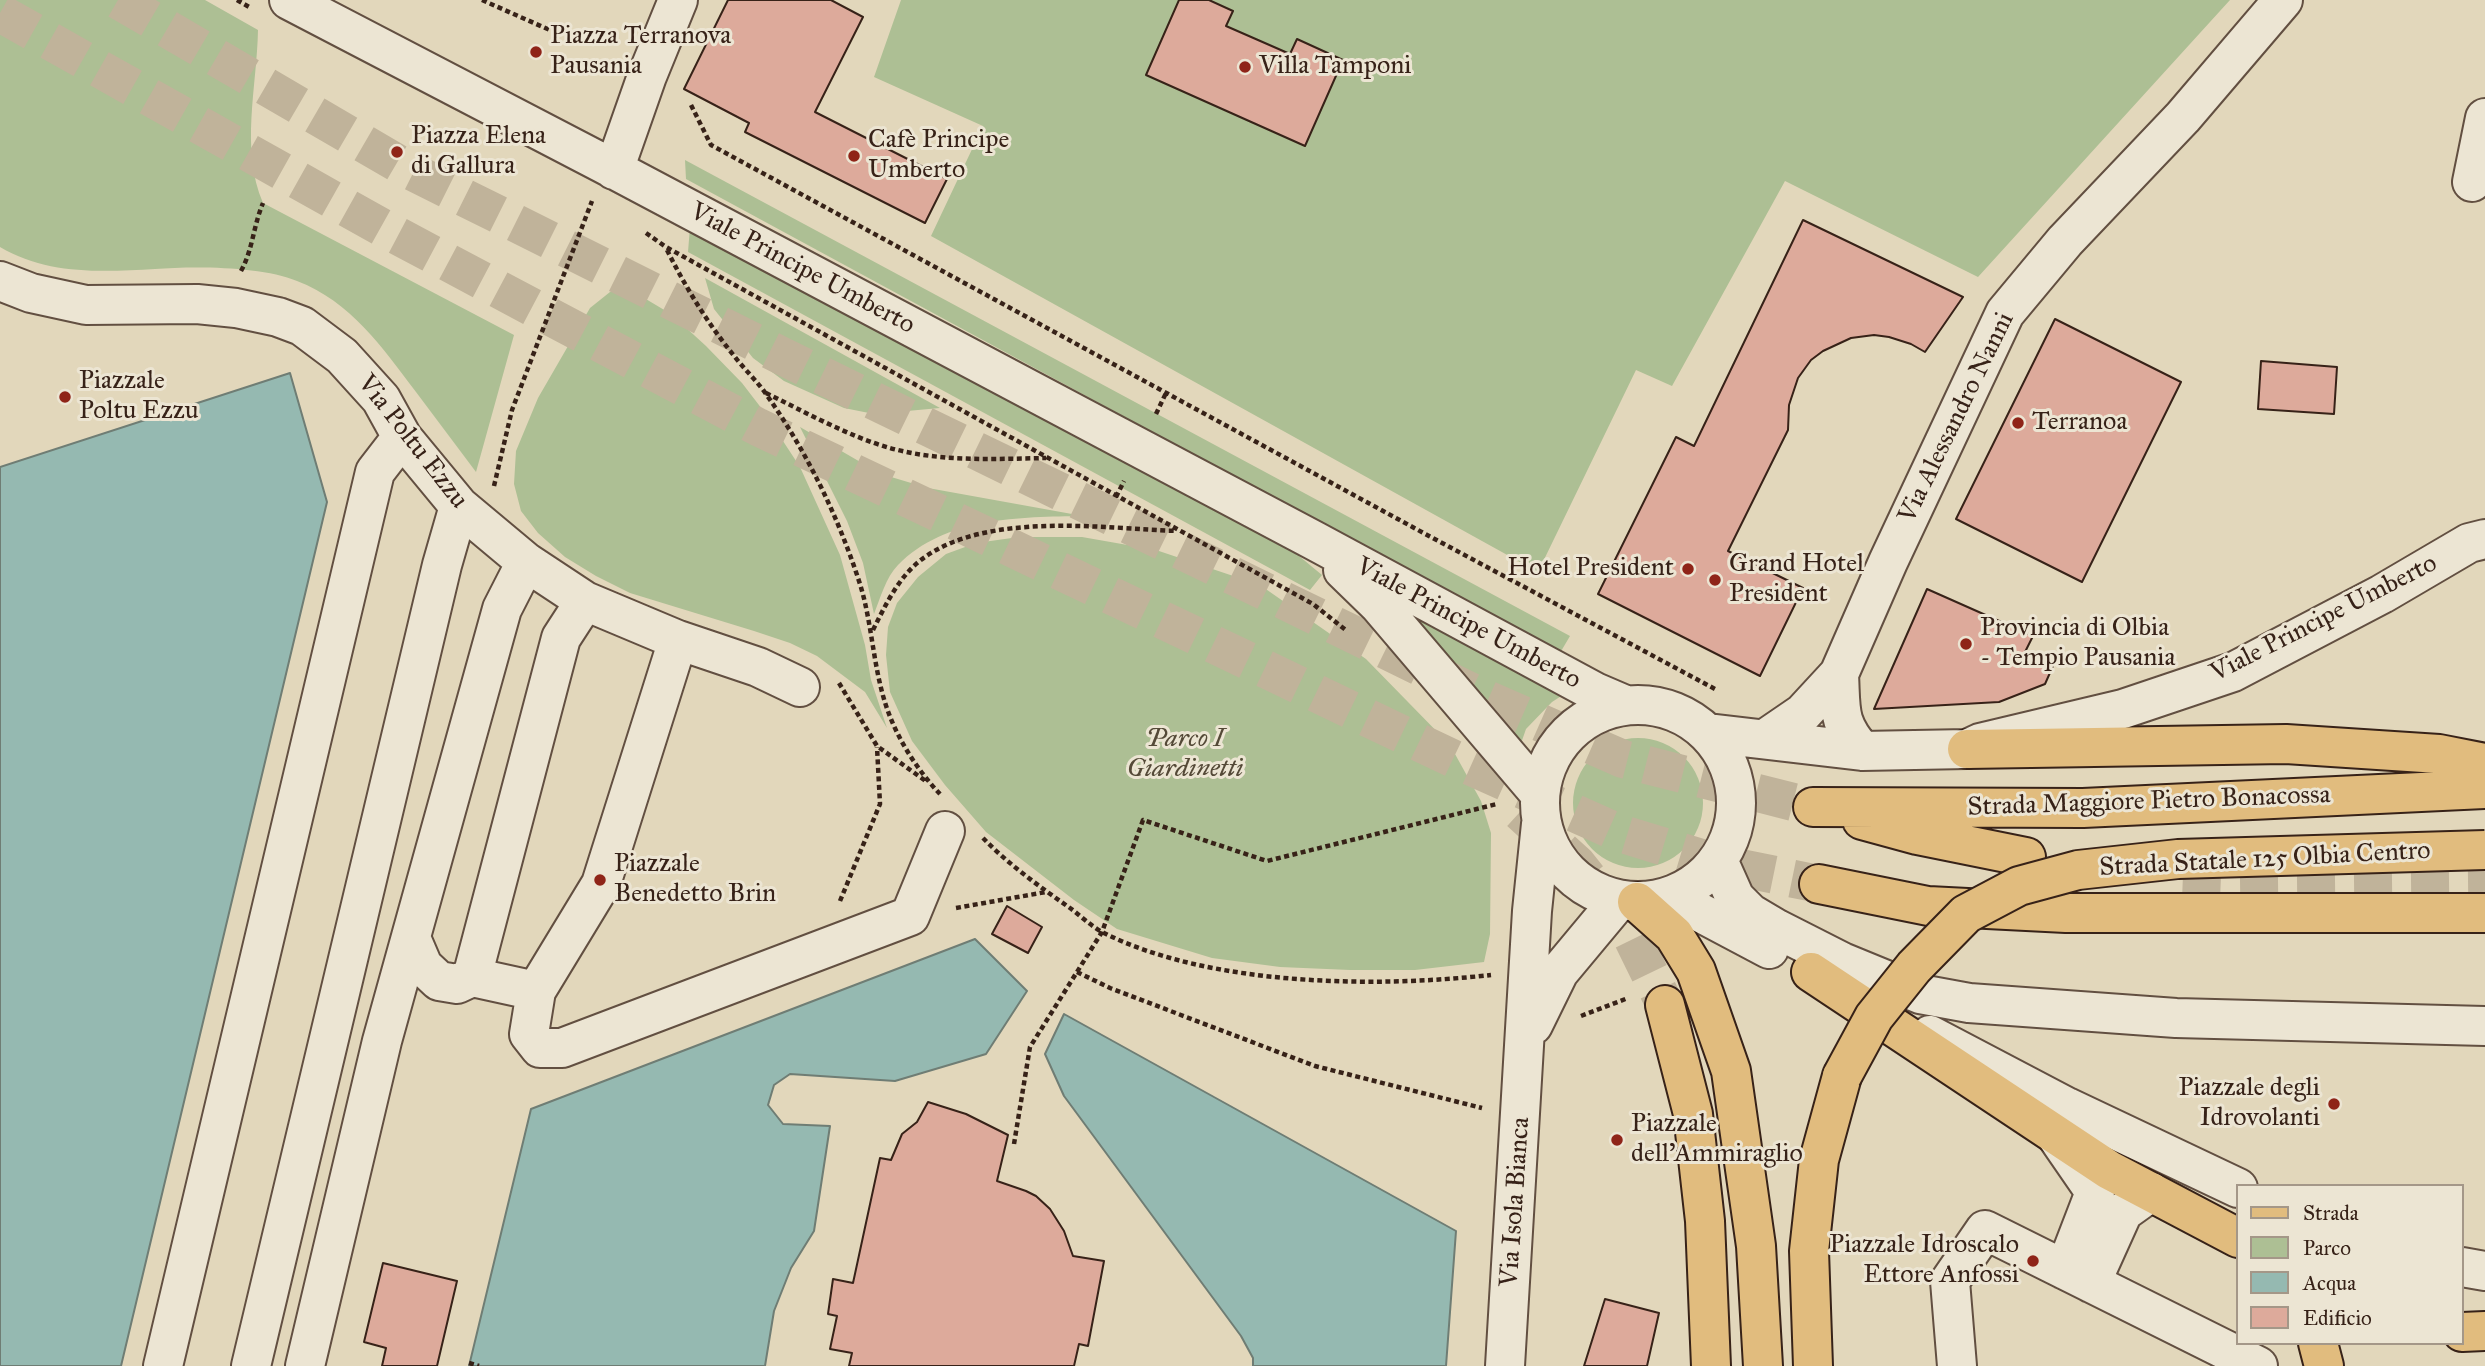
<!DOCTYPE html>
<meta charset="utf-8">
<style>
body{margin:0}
#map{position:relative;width:2485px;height:1366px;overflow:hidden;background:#e2d7bb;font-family:"IM FELL Great Primer",serif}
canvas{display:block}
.legend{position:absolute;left:2236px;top:1184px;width:228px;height:161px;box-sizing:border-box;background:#ece5d3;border:2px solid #a49788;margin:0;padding:9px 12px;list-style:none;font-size:21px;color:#372218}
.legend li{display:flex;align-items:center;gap:14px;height:35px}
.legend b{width:35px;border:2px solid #a49788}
</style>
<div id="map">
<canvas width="2485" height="1366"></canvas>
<ul class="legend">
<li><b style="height:9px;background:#e1bc7e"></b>Strada</li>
<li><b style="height:19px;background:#adbf94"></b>Parco</li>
<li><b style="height:19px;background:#95b9b1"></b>Acqua</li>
<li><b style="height:19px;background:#ddaa9b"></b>Edificio</li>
</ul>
</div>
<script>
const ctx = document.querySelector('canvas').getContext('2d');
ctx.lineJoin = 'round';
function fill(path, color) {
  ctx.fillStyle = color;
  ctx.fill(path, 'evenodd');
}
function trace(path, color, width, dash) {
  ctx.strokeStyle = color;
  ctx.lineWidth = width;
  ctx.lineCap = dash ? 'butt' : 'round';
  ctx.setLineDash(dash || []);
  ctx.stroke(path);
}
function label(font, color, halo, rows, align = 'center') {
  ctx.font = font + ' "IM FELL Great Primer",serif';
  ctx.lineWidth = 6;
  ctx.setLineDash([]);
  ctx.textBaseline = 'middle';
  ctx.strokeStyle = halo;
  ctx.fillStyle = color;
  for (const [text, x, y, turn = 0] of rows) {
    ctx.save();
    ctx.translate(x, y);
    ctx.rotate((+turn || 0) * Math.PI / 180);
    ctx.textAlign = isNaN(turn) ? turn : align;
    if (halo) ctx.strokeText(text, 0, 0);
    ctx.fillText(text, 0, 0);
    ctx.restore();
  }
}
const green = new Path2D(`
 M 0,0 L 205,0 L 258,30 C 257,87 240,149 263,203 L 514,335 L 476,472 C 456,445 436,419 416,392 C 383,348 350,301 297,281 C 262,266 193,266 155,269 C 102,272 47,275 0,247 Z
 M 901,0 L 2230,0 L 1978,277 L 1785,181 L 1672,386 L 1636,370 L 1538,572 L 931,236 L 983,126 L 874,77 Z
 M 685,160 L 1570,636 L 1560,653 L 686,179 Z
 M 690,227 L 1293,551 L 1322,575 L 1310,590 L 688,252 Z
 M 705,278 L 940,408 L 874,414 L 844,408 L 784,381 L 753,358 L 714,309 Z
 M 629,289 L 671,314 L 706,346 L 742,383 L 762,409 L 800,467 L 840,555 L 865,645 L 871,680 L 887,728 L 865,692 L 817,656 L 790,643 L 754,631 L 630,593 L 596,576 L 565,557 L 538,533 L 521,511 L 514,484 L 516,451 L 538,398 L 590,308 L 610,292 Z
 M 800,427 L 881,474 L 928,488 L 1083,516 C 1020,517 945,517 898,565 C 886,577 880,599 874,614 L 863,563 L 847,521 Z
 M 1019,537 L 1082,537 L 1156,550 L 1260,585 L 1366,659 L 1450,745 L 1481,801 L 1491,833 L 1490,934 L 1484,962 L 1415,970 L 1350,970 L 1280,967 L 1212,958 L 1117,929 L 1074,900 L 986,832 L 945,785 L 912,741 L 890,692 L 886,655 L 888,627 L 897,603 L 918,577 L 946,554 L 976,543 Z
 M 1400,607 L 1569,691 L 1552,702 L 1526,729 L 1518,752 Z
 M1573 803a65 65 0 1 1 130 0a65 65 0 1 1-130 0Z`);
const water = new Path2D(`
 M 290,373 L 327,502 L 121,1366 L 0,1366 L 0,467 Z
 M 975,939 L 1027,991 L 986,1054 L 895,1081 L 790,1074 L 774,1085 L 768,1105 L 783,1124 L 830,1126 L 814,1231 L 791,1268 L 774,1311 L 765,1366 L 469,1366 L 531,1109 Z
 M 1064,1014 L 1456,1231 L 1446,1366 L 1253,1366 L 1253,1358 L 1241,1336 L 1064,1096 L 1045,1054 Z`);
const building = new Path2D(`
 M 728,0 L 831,0 L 863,17 L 815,112 L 947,179 L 925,223 L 745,132 L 749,123 L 684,89 Z
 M 1179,0 L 1209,0 L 1233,11 L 1226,26 L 1290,54 L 1297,39 L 1343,60 L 1305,146 L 1146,75 Z
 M 1803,220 L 1963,297 L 1925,352 L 1911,344 L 1889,337 L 1874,335 L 1851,338 L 1823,351 L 1811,360 L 1798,378 L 1789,405 L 1788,430 L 1728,551 L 1803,588 L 1760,676 L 1598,594 L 1676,437 L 1694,446 Z
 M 2055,319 L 2181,382 L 2082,582 L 1956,519 Z
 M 2261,361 L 2337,367 L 2334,414 L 2258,409 Z
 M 1927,589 L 2033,636 L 2025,652 L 2053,666 L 2045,684 L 1999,702 L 1874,709 Z
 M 1007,906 L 1042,927 L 1028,953 L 992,934 Z
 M 928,1102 L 966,1114 L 1008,1135 L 997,1181 L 1026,1191 L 1036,1196 L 1050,1209 L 1064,1231 L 1073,1256 L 1104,1261 L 1088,1346 L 1079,1344 L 1074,1366 L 849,1366 L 852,1353 L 830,1349 L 837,1316 L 828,1314 L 833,1279 L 853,1283 L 880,1158 L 891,1160 L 902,1134 L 917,1122 Z
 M 383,1263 L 457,1281 L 437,1366 L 382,1366 L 386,1348 L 364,1342 Z
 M 1605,1299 L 1659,1313 L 1647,1366 L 1584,1366 Z`);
const majorTunnel = new Path2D(`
 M 118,0 L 409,170 L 784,357 L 1484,698 L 1623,759 L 1813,807
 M 0,13 L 383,228 L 758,427 L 1456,760 L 1619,833 L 1721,864 L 1819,884
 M 1520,812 L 1577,864 L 1627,927 L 1665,1005
 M 2183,875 L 2233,877 L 2485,874`);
const path = new Path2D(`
 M 237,0 L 251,8
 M 482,0 L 552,31
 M 691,105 L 711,145 L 1429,536 L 1715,689
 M 646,233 L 666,247 L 1313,604 L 1347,631
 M 667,250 C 686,288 708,324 735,357 C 745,370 757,381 766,394 C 807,452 838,516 860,584 C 873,626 873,672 889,714 C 900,743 919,772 940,794
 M 241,271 C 253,249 253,227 263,203
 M 766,393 C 803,411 850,437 890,448 C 940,462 994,459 1046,458
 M 1156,414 L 1166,393
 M 494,486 L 512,410 L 592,201
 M 1116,497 L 1124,481
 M 873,630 C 886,604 900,574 925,557 C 989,512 1102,528 1177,531
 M 839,683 L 877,746 L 927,782
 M 983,838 C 1008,864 1040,887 1070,908 C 1081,916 1092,927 1104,933 C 1210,986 1374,988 1491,975
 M 840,901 L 880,804 L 877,747
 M 956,908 L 1046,892
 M 1077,972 L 1110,988 L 1315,1066 L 1482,1108
 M 1581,1016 L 1628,998
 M 1014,1144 L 1030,1047 L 1102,932 L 1143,820 L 1267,861 L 1497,804
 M 469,1363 L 479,1366`);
const minor = new Path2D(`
 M 289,0 L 604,164 L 1315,541 L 1595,692 L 1623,704
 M 614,170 L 647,76 L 678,0
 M 2472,182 L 2485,118
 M 0,281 L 31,293 L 86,305 L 197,304 L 236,308 L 278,317 L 302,326 L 342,356 L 381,399 L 402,437 L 459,506 L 526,562 L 585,601 L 678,640 L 758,667 L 800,687
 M 1343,570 L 1379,605 L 1539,793
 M 678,640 L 601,884 L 536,991 L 529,1034 L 540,1048 L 562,1048 L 910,916 L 945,831
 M 1839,674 C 1841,710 1837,722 1862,751
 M1540 803a98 98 0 1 1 196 0a98 98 0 1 1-196 0Z
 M 1708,733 L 1862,751 L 1967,749 L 1980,743 L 2123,709 L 2233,672 L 2382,594 L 2469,543 L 2485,539
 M 1765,739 L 1803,713 L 1839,674 L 1888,562 L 2005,313 L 2065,241 L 2183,117 L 2283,0
 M 1718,860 L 1735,898 L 1750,913 L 1777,929 L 1842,962 L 1920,994 L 1969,1003 L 2176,1018 L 2485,1026
 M 1669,896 L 1769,949
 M 411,938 L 423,966 L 439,981 L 457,984 L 472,977 L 536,991
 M 472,977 L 561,638 L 585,601
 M 1533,1025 L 1559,972 L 1619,900
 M 1930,1035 L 2067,1107 L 2238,1188
 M 2055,1134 L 2095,1192 L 2065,1270
 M 2462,1267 L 2485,1271
 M 2091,1283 L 2123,1212 L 2151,1192
 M 163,1366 L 375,472 L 402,437
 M 251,1366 L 442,565 L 459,506
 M 305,1366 L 382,1041 L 502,609 L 526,562
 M 1505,1366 L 1532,911 L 1541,824
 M 1957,1366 L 1950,1281 L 1985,1230 L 2258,1366`);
const major = new Path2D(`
 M 1967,749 L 2286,744 L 2439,754 L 2485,763
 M 1813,807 L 2083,808 L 2485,789
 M 1862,820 L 1917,835 L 2026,857
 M 1819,884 L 1928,906 L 2066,913 L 2485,913
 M 1637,902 L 1674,935 L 1696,971 L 1731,1071 L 1756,1246 L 1763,1366
 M 1811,972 L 2109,1170 L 2238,1238
 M 1665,1005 L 1693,1114 L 1705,1221 L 1711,1366
 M 2462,1332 L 2485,1331
 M 2318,1343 L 2324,1366
 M 1813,1366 L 1809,1251 L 1819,1160 L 1842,1076`);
const majorBridge = new Path2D(`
 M 1842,1076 L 1874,1017 L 1914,967 L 1966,914 L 2019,886 L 2078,870 L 2178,859 L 2485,850`);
const markers = [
 [536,52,7,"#8f2418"],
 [1245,67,7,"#8f2418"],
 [397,152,7,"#8f2418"],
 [854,156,7,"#8f2418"],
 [65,397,7,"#8f2418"],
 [2018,423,7,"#8f2418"],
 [1688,569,7,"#8f2418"],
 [1715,580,7,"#8f2418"],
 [1966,644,7,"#8f2418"],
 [600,880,7,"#8f2418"],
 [2334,1104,7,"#8f2418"],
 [1617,1140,7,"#8f2418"],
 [2033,1261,7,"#8f2418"]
];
const poiNames = [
 ["Piazza Terranova",550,37],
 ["Pausania",550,67],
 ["Villa Tamponi",1259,67],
 ["Piazza Elena",411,137],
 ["di Gallura",411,167],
 ["Cafè Principe",868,141],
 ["Umberto",868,171],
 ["Piazzale",79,382],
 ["Poltu Ezzu",79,412],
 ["Terranoa",2032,423],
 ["Grand Hotel",1729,565],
 ["President",1729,595],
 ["Hotel President",1674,569,"right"],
 ["Provincia di Olbia",1980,629],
 ["- Tempio Pausania",1980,659],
 ["Piazzale",614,865],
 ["Benedetto Brin",614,895],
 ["Piazzale degli",2320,1089,"right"],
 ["Idrovolanti",2320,1119,"right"],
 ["Piazzale",1631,1125],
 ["dell'Ammiraglio",1631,1155],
 ["Piazzale Idroscalo",2019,1246,"right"],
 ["Ettore Anfossi",2019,1276,"right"]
];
const streetNames = [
 ["Viale Principe Umberto",802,269,28],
 ["Via Alessandro Nanni",1957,418,-64],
 ["Via Poltu Ezzu",412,442,52],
 ["Viale Principe Umberto",2324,619,-27],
 ["Viale Principe Umberto",1468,624,28],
 ["Strada Maggiore Pietro Bonacossa",2149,802,-2],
 ["Strada Statale 125 Olbia Centro",2265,860,-3],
 ["Via Isola Bianca",1516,1202,-86]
];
const parkNames = [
 ["Parco I",1185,740],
 ["Giardinetti",1185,770]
];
fill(green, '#adbf94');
fill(water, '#95b9b1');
trace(water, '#6f7d74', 2);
fill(building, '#ddaa9b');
trace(building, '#372218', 2);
trace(majorTunnel, '#c0b39a', 38, [38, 19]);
trace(minor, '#624f41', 42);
trace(major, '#372218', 42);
trace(path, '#372218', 4.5, [5, 3.5]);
trace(minor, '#ece5d3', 38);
trace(major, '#e1bc7e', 38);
trace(majorBridge, '#372218', 42, []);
trace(majorBridge, '#e1bc7e', 38);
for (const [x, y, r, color] of markers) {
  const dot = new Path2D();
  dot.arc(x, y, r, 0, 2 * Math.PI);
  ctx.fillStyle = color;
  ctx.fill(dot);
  trace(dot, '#ece5d3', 2.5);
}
label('26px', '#372218', '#ece5d3', poiNames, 'left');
label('26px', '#372218', '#ece5d3', streetNames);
label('italic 26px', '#544937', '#ece5d3', parkNames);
</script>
